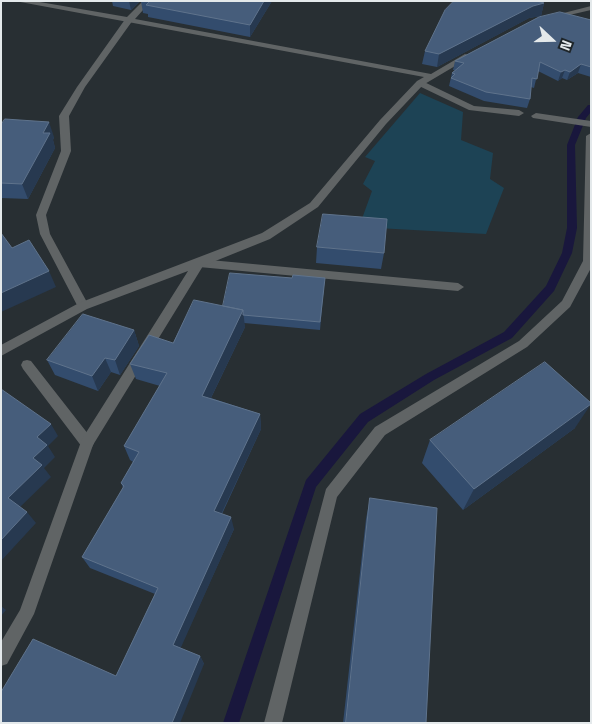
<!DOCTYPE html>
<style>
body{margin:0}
#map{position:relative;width:592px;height:724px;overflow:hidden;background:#282f33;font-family:"Space Grotesk",sans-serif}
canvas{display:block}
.frame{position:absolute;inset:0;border:2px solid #e4e9eb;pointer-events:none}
.north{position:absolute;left:527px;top:15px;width:50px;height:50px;-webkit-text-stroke:4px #1e2529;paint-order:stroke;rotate:111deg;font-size:14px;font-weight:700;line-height:20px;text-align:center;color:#e4e9eb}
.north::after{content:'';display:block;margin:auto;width:18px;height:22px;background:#e4e9eb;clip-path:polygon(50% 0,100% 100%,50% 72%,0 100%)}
</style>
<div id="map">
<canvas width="592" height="724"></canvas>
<div class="frame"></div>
<div class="north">N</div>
</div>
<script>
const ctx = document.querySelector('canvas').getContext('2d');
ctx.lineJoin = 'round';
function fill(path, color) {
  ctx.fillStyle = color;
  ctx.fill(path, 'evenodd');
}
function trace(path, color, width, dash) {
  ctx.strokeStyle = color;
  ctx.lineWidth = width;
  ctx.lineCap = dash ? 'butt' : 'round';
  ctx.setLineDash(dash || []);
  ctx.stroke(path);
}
const green = new Path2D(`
 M 420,93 L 463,112 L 461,140 L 493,153 L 490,179 L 504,188 L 486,234 L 359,227 L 372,191 L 363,184 L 375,161 L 365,157 Z`);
const stream = new Path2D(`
 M 588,105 L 591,105 L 591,112 L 586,118 L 575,145 L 577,228 L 572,253 L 554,291 L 512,338 L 434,380 L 368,422 L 316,487 L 239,723 L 223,723 L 306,480 L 360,414 L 426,374 L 504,332 L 546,286 L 562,253 L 567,228 L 567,145 L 578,117 Z`);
const service = new Path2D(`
 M 126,18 L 133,20 L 85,87 L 69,116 L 71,151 L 46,215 L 50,234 L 89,306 L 83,310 L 79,309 L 40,234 L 36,215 L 61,151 L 59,116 L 77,87 Z
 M 420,80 L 474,106 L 519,110 L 524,113 L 519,116 L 469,110 L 417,85 L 416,83 Z
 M 536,113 L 591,121 L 591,127 L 533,118 L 531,116 Z
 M 199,259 L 458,283 L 464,287 L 458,291 L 199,267 L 193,263 Z
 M 27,360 L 31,361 L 92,439 L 94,443 L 92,447 L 87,449 L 82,447 L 23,369 L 21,365 L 23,361 Z`);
const minor = new Path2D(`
 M 15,1 L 34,1 L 127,17 L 143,1 L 151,1 L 135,19 L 431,74 L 465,54 L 472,56 L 423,85 L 386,124 L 318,207 L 270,239 L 203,266 L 93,445 L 34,614 L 7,664 L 1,666 L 1,642 L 20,610 L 82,439 L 188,271 L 87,309 L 1,356 L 1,345 L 79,303 L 262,233 L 310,203 L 380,120 L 417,81 L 424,77 Z
 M 591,6 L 591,10 L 552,19 L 548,17 Z
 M 591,133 L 591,268 L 570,307 L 527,347 L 385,435 L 337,497 L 282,723 L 264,723 L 326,489 L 375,427 L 519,341 L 562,301 L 583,261 L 586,136 Z`);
const wall = new Path2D(`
 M 112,1 L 140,1 L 131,10 L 113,6 Z
 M 141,1 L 272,1 L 250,37 L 148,17 L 148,14 L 143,13 Z
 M 544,3 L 541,16 L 529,18 L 437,67 L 422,64 L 425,51 Z
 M 591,20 L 591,77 L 578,73 L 567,80 L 562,78 L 558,81 L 538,71 L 534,88 L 531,87 L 530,99 L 527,108 L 484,101 L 449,86 L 452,73 L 455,70 L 453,70 L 455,61 Z
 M 1,125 L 54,137 L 53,140 L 55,148 L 28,199 L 1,198 Z
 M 317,247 L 384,253 L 381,269 L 316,263 Z
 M 324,286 L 320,330 L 244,323 L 245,327 L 211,398 L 260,414 L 261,429 L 222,514 L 234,529 L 180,648 L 200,656 L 204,664 L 116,676 L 155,594 L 90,568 L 82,557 L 123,488 L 121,483 L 133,462 L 130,460 L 124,446 L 160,386 L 136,379 L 130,364 L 173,343 L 223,306 Z
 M 134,330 L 139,346 L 120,375 L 111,372 L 98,391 L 55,375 L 47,360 Z
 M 575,428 L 463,510 L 422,463 L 430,440 Z
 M 370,498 L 426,723 L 343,723 L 366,519 Z`);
const shadedWall = new Path2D(`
 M 129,1 L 140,1 L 131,10 Z
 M 264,1 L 272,1 L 250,37 L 250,25 Z
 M 544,3 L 541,16 L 529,18 L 437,67 L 439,54 L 533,6 Z
 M 581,64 L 578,73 L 567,80 L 570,72 Z
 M 565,70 L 562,78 L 558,81 L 561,72 Z
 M 49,122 L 54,137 L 53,140 L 55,148 L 28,199 L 22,184 L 43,133 Z
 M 49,271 L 56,287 L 1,312 L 1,293 Z
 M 243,310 L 245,327 L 205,410 L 202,396 Z
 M 134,330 L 139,346 L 120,375 L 115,360 Z
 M 105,358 L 111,372 L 98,391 L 92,376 Z
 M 591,404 L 575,428 L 463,510 L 474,489 Z
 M 260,414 L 261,429 L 217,523 L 214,511 Z
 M 51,424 L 58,436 L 48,446 L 55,457 L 44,468 L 51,477 L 18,509 L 8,498 L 33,458 L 37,437 Z
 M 27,512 L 36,523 L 1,561 L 1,540 Z
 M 231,517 L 234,529 L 178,654 L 173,645 Z
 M 1,606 L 6,610 L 1,616 Z
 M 200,656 L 204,664 L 180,723 L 172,723 Z`);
const building = new Path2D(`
 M 146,1 L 264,1 L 250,25 L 146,5 L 149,2 Z
 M 454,1 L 537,1 L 544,3 L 533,6 L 439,54 L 425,51 L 445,10 Z
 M 560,12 L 591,20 L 591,67 L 581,64 L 570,72 L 565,70 L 561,72 L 540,62 L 537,79 L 532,78 L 530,99 L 486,92 L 451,78 L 455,74 L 452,73 L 464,63 L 455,61 L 539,17 Z
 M 5,119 L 49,122 L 43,133 L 50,133 L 22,184 L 1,183 L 1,125 Z
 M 323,214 L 387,219 L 384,253 L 317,247 Z
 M 1,233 L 12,248 L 29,240 L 49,271 L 1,293 Z
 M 230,273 L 292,278 L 293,275 L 325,278 L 320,322 L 243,315 L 243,310 L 223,306 Z
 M 194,300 L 243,310 L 202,396 L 260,414 L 214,511 L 231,517 L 173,645 L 200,656 L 172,723 L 1,723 L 1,692 L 33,639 L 116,676 L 158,588 L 82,557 L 124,486 L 121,483 L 139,452 L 124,446 L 167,373 L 130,364 L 149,335 L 173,343 Z
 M 83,314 L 134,330 L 115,360 L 105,358 L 92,376 L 47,360 Z
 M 545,362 L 591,403 L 591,404 L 474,489 L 430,440 Z
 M 1,389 L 51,424 L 37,437 L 47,445 L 33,458 L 42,465 L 8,498 L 27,512 L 1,540 Z
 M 370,498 L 437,508 L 426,723 L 346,723 Z`);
fill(green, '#1d4355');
fill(stream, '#19173d');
fill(service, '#606465');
fill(minor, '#606465');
fill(wall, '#334c6d');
fill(shadedWall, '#273950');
fill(building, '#465d7b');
trace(building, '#5f738c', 1);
</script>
